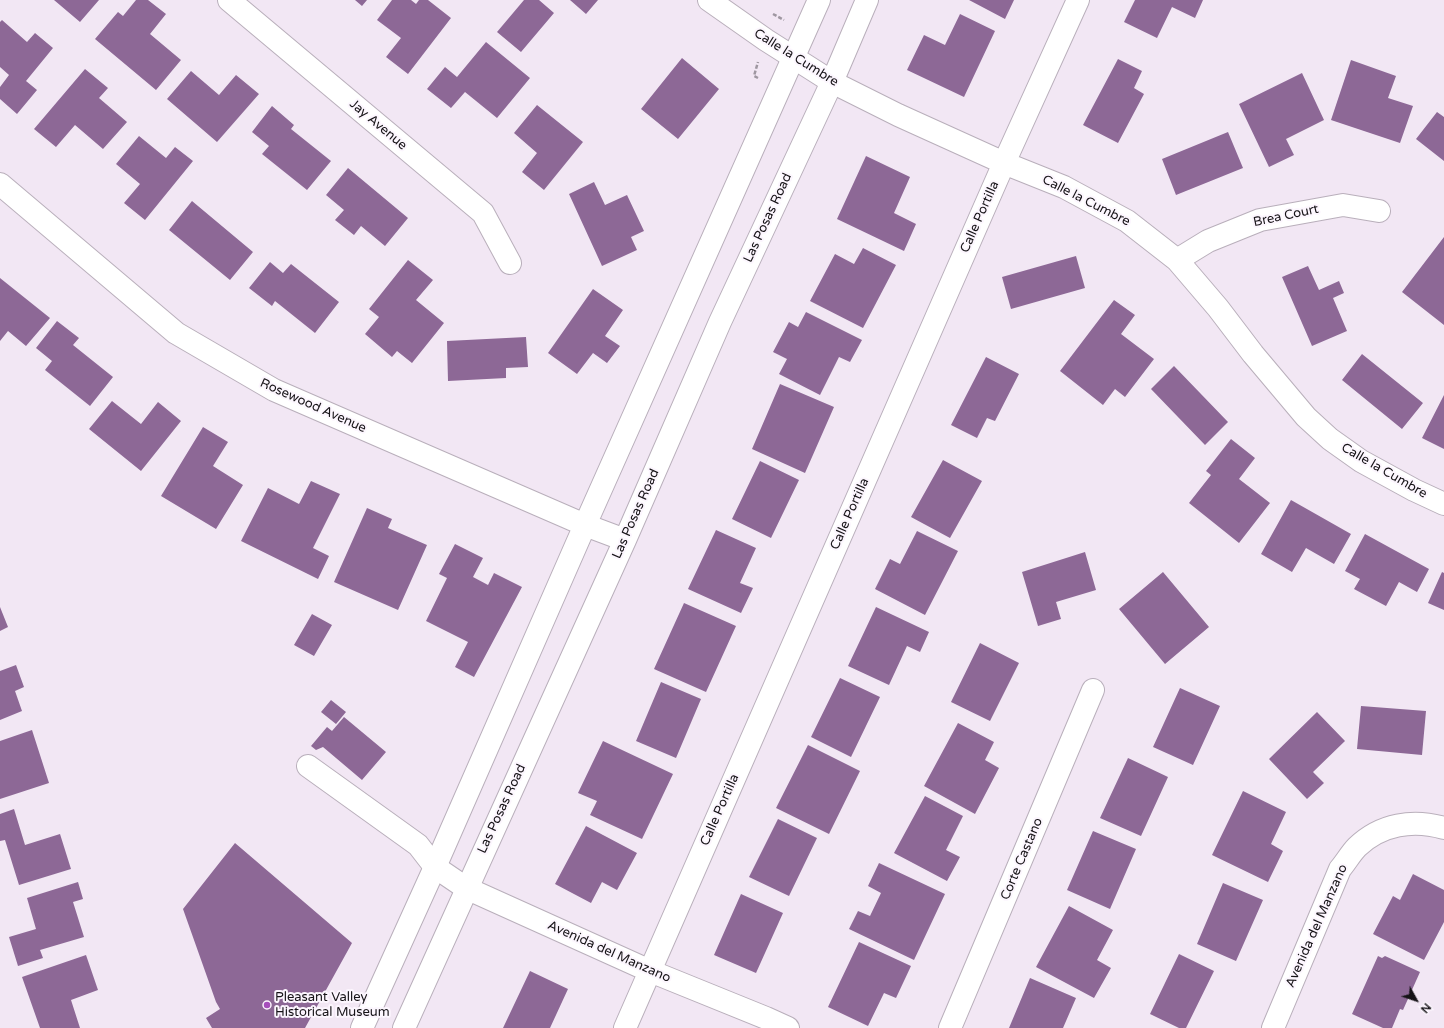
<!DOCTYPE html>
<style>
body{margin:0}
#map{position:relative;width:1444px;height:1028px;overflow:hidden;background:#f2e7f4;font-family:"Varela Round",sans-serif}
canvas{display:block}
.north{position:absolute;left:1396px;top:980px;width:40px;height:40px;-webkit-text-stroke:3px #fcf6fe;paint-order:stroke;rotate:130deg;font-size:11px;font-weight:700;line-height:16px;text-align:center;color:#161317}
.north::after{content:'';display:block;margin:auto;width:14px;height:18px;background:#161317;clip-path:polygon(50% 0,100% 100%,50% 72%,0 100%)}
</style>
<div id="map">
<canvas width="1444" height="1028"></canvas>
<div class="north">N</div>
</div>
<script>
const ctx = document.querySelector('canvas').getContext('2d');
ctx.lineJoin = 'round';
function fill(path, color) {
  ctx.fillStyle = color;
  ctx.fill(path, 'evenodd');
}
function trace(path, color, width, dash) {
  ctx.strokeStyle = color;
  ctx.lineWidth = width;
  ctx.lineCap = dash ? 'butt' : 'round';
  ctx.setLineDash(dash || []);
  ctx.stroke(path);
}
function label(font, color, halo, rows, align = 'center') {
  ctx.font = font + ' "Varela Round",sans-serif';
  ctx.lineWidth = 4;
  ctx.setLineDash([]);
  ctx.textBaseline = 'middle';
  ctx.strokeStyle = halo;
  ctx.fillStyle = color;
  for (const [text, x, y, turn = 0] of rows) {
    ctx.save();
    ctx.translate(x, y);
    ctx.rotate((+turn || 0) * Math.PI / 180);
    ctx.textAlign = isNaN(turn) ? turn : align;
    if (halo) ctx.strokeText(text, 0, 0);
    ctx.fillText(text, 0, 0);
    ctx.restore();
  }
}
const building = new Path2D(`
 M 54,0 L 99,0 L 80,22 Z
 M 136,0 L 148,0 L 166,14 L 150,34 L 181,60 L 156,90 L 95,39 L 118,12 L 123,16 Z
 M 355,0 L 367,0 L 362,6 Z
 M 392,0 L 411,0 L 416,4 L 419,0 L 428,0 L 451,18 L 408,74 L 386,57 L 401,38 L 377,20 Z
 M 524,0 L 539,0 L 554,13 L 521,52 L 497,32 Z
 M 570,0 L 598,0 L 586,14 Z
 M 969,0 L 1014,0 L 1005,19 Z
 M 1135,0 L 1203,0 L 1195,18 L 1172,7 L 1157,38 L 1124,22 Z
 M 960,14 L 995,31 L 964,97 L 907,70 L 924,35 L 945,45 Z
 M 2,20 L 27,42 L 35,33 L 53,48 L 26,81 L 37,90 L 17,114 L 0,99 L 0,87 L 9,75 L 0,67 L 0,22 Z
 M 486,42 L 530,78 L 497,118 L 465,92 L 451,108 L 427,89 L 445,67 L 457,77 Z
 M 682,58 L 719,89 L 678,139 L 641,109 Z
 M 1118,59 L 1142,71 L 1134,88 L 1144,94 L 1118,143 L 1083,125 Z
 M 1351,60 L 1396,76 L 1388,98 L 1413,106 L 1400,143 L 1331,120 Z
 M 85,69 L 108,88 L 99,98 L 127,122 L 103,149 L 75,125 L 56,147 L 34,129 Z
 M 191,71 L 219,95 L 236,75 L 259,94 L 217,142 L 167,99 Z
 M 1302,73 L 1324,120 L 1286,139 L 1294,155 L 1269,167 L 1239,104 Z
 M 537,105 L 583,142 L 544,190 L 522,172 L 537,153 L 514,133 Z
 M 272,106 L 294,125 L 291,129 L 331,161 L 307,190 L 262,154 L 269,146 L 252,132 Z
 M 1437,112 L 1444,117 L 1444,161 L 1416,139 Z
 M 1228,132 L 1243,168 L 1176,195 L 1162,159 Z
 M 139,136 L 166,158 L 175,147 L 193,161 L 145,220 L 124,203 L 140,184 L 116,164 Z
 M 866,156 L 910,177 L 894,213 L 916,224 L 904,251 L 837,219 Z
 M 348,168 L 408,218 L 385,246 L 361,226 L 354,235 L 335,220 L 344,210 L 326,195 Z
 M 594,182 L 605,205 L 627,195 L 644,231 L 631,237 L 637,250 L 602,266 L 569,194 Z
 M 192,201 L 253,252 L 230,280 L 169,230 Z
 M 1444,237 L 1444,325 L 1402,292 Z
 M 863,248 L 896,265 L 863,328 L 810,301 L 835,254 L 854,264 Z
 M 1076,256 L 1085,288 L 1011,309 L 1002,277 Z
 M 408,260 L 433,280 L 416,300 L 444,323 L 412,363 L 397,351 L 392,357 L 365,334 L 379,317 L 369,309 Z
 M 270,262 L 283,273 L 291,264 L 339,302 L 315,333 L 275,301 L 272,306 L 249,288 Z
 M 1308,266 L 1319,290 L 1339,281 L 1344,293 L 1333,298 L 1347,331 L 1312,346 L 1282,277 Z
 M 0,278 L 50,318 L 26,346 L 8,331 L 0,341 Z
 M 593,289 L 623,310 L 605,336 L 620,346 L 607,363 L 593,353 L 577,374 L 548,353 Z
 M 1114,300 L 1135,315 L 1121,334 L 1154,359 L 1125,397 L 1115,389 L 1103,405 L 1060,371 Z
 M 806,312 L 862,340 L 850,362 L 839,357 L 820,395 L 779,374 L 787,359 L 773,352 L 789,322 L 798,327 Z
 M 57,321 L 79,338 L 73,345 L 113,377 L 90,406 L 45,370 L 52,361 L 36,348 Z
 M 526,337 L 528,367 L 506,368 L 506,378 L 448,381 L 447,341 Z
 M 1362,354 L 1423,403 L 1402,429 L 1342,380 Z
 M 986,357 L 1019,374 L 995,421 L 987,418 L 977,438 L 951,425 Z
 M 1174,366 L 1228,422 L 1205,445 L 1151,389 Z
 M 780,384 L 834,407 L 805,473 L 752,449 Z
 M 1444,395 L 1444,449 L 1422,438 Z
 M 112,401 L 141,424 L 158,402 L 181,421 L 141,471 L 89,429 Z
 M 203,427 L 228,442 L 213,466 L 243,485 L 216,529 L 161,496 Z
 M 1231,439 L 1255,458 L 1239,479 L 1270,503 L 1239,543 L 1189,503 L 1211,475 L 1206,471 Z
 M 943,460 L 982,481 L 950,538 L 911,517 Z
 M 760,461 L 799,480 L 771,538 L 732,519 Z
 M 311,481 L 340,494 L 313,548 L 329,556 L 318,579 L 241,541 L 268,488 L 299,504 Z
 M 1291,500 L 1351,534 L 1334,564 L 1306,548 L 1292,572 L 1261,554 Z
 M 367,508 L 392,519 L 388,528 L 427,545 L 398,610 L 334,582 Z
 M 716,530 L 756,548 L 740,583 L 753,588 L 741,613 L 688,589 Z
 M 917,531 L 958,551 L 925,615 L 875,589 L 890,559 L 900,564 Z
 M 1365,534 L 1429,569 L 1417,592 L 1399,582 L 1386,606 L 1354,589 L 1360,579 L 1345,571 Z
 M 455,544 L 483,558 L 473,577 L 488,585 L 494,573 L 522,587 L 474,677 L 455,667 L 468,642 L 426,621 L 447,578 L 439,574 Z
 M 1085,552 L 1096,590 L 1056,602 L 1061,619 L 1038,626 L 1022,572 Z
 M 1163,572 L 1209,627 L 1165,664 L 1119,609 Z
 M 1442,572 L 1444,573 L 1444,610 L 1428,603 Z
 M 684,603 L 736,626 L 706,692 L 654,669 Z
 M 0,607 L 8,627 L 0,631 Z
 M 876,607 L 929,632 L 920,652 L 907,646 L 889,685 L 848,666 Z
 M 312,614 L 332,625 L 314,656 L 294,645 Z
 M 980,643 L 1019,663 L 990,721 L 951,702 Z
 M 16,665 L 24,687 L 15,691 L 22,711 L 0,720 L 0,671 Z
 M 840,678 L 880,697 L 851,757 L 811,737 Z
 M 661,682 L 701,699 L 676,758 L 636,741 Z
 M 1180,688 L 1220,706 L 1193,765 L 1153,747 Z
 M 331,700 L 346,712 L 336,724 L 321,712 Z
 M 1361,706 L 1426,711 L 1422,755 L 1357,749 Z
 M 1317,712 L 1345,741 L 1313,772 L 1324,783 L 1307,799 L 1269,759 Z
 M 344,717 L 386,752 L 362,780 L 323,747 L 316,750 L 311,746 L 327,727 L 332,731 Z
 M 958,723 L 994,742 L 985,760 L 999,768 L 975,814 L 924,786 Z
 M 32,730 L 49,783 L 0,799 L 0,741 Z
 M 603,741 L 673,774 L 642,839 L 590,815 L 597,801 L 578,793 Z
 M 808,745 L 860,771 L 829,834 L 776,808 Z
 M 1128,758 L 1168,777 L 1141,836 L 1100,818 Z
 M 1243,791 L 1286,812 L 1271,844 L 1283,851 L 1268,882 L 1212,855 Z
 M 925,796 L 963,816 L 946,850 L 960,857 L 947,881 L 894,853 Z
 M 14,809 L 25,845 L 60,834 L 71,869 L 19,885 L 5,840 L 0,841 L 0,814 Z
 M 778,819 L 817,838 L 789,896 L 749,877 Z
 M 586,826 L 637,853 L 617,890 L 602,882 L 591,903 L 555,884 Z
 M 1093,831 L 1136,849 L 1110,909 L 1067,890 Z
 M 235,843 L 352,943 L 305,1028 L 212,1028 L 206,1018 L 220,1009 L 216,1002 L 183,909 Z
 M 879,863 L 945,894 L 914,960 L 849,929 L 858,911 L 870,916 L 881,893 L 868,886 Z
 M 1413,874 L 1444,890 L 1444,922 L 1424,960 L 1373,934 L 1393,896 L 1400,900 Z
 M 78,882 L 83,899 L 73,902 L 84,937 L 40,950 L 43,958 L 18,966 L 9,937 L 36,929 L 27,898 Z
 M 1223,883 L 1263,900 L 1236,961 L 1197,944 Z
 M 741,894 L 783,913 L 756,973 L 714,955 Z
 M 1069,906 L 1113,930 L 1097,960 L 1111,968 L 1094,998 L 1036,967 Z
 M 859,942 L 911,966 L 896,998 L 884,993 L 868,1026 L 828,1007 Z
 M 1179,954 L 1214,971 L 1186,1028 L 1179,1028 L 1150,1014 Z
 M 86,955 L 98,990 L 71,1000 L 80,1028 L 40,1028 L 22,977 Z
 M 1378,956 L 1382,958 L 1385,956 L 1420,972 L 1403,1010 L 1400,1009 L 1392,1028 L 1383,1028 L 1352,1014 Z
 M 530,971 L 568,989 L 550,1028 L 503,1028 Z
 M 1030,978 L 1076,998 L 1063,1028 L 1009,1028 Z`);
const path = new Path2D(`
 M 773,14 L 784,20
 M 758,78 L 754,76 L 758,62`);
const minor = new Path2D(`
 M 229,0 L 483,213 L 510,263
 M 709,0 L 766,40 L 832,82 L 898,115 L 1004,163 L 1064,187 L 1127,221 L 1177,260 L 1218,308 L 1253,354 L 1306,417 L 1330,439 L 1361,461 L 1414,490 L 1444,504
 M 1177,260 L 1208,241 L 1260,220 L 1343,205 L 1379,211
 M 308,766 L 418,845 L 435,867 L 466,888 L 650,971 L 766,1018 L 788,1028
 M 625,1028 L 1004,163 L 1078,0
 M 950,1028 L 1093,690
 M 1273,1028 L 1340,869 C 1346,862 1351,853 1357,847 C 1381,824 1413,819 1444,828`);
const major = new Path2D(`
 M 0,184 L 176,333 L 274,390 L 585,525 L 625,540
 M 362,1028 L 435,867 L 585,525 L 819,0
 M 404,1028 L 625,540 L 720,322 L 832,82 L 867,0`);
const markers = [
 [267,1005,4,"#a64ebb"]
];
const streetNames = [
 ["Calle la Cumbre",796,58,32],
 ["Jay Avenue",378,125,40],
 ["Calle la Cumbre",1086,201,27],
 ["Brea Court",1286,216,-12],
 ["Calle Portilla",980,217,-66],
 ["Las Posas Road",768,218,-65],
 ["Rosewood Avenue",313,406,24],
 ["Calle la Cumbre",1384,471,30],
 ["Las Posas Road",636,514,-66],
 ["Calle Portilla",850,514,-66],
 ["Las Posas Road",502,809,-65],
 ["Calle Portilla",720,810,-66],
 ["Corte Castano",1022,859,-67],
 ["Avenida del Manzano",1317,926,-66],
 ["Avenida del Manzano",609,952,24]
];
const poiNames = [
 ["Pleasant Valley",275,998],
 ["Historical Museum",275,1013]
];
fill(building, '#8d6896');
trace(minor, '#b9afbb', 24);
trace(major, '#b9afbb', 24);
trace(path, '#9f97a1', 2.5, [4, 2]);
trace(minor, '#fff', 22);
trace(major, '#fff', 22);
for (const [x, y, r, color] of markers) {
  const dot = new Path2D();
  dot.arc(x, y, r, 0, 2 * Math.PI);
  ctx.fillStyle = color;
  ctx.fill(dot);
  trace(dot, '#fcf6fe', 1.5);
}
label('13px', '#161317', '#fcf6fe', streetNames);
label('13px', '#161317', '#fcf6fe', poiNames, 'left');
</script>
